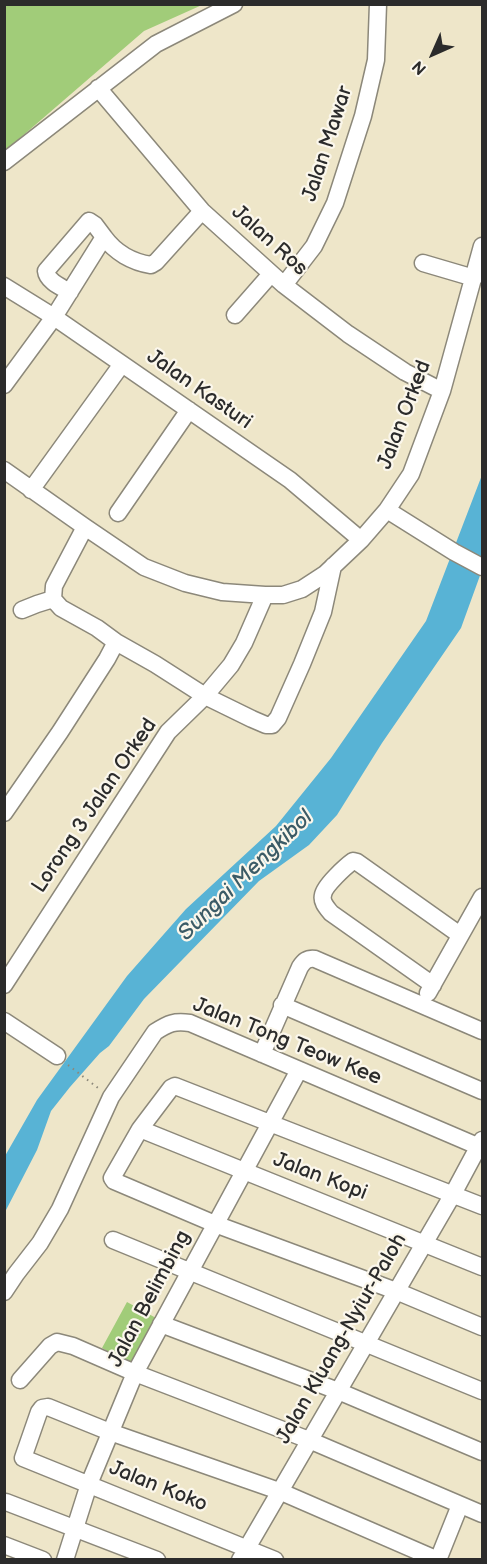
<!DOCTYPE html>
<style>
body{margin:0}
#map{position:relative;width:487px;height:1564px;overflow:hidden;background:#eee6c9;font-family:"Balsamiq Sans",sans-serif}
canvas{display:block}
.frame{position:absolute;inset:0;border:6px solid #2b2b2b;pointer-events:none}
.north{position:absolute;left:403px;top:24px;width:60px;height:60px;-webkit-text-stroke:4px #fbf7ec;paint-order:stroke;rotate:225deg;font-size:16px;font-weight:700;line-height:24px;text-align:center;color:#2b2b2b}
.north::after{content:'';display:block;margin:auto;width:21px;height:27px;background:#2b2b2b;clip-path:polygon(50% 0,100% 100%,50% 72%,0 100%)}
</style>
<div id="map">
<canvas width="487" height="1564"></canvas>
<div class="frame"></div>
<div class="north">N</div>
</div>
<script>
const ctx = document.querySelector('canvas').getContext('2d');
ctx.lineJoin = 'round';
function fill(path, color) {
  ctx.fillStyle = color;
  ctx.fill(path, 'evenodd');
}
function trace(path, color, width, dash) {
  ctx.strokeStyle = color;
  ctx.lineWidth = width;
  ctx.lineCap = dash ? 'butt' : 'round';
  ctx.setLineDash(dash || []);
  ctx.stroke(path);
}
function label(font, color, halo, rows, align = 'center') {
  ctx.font = font + ' "Balsamiq Sans",sans-serif';
  ctx.lineWidth = 4.5;
  ctx.setLineDash([]);
  ctx.textBaseline = 'middle';
  ctx.strokeStyle = halo;
  ctx.fillStyle = color;
  for (const [text, x, y, turn = 0] of rows) {
    ctx.save();
    ctx.translate(x, y);
    ctx.rotate((+turn || 0) * Math.PI / 180);
    ctx.textAlign = isNaN(turn) ? turn : align;
    if (halo) ctx.strokeText(text, 0, 0);
    ctx.fillText(text, 0, 0);
    ctx.restore();
  }
}
const green = new Path2D(`
 M 5,4 L 202,4 L 202,5 L 144,31 L 5,151 Z
 M 127,1302 L 156,1318 L 131,1364 L 102,1348 Z`);
const water = new Path2D(`
 M 482,475 L 482,570 L 461,628 L 382,743 L 337,815 L 309,845 L 259,881 L 144,999 L 109,1046 L 100,1053 L 70,1087 L 51,1111 L 37,1150 L 5,1212 L 5,1156 L 37,1100 L 127,976 L 186,909 L 276,826 L 331,758 L 426,621 Z`);
const path = new Path2D(`
 M 68,1065 L 98,1088`);
const minor = new Path2D(`
 M 98,88 L 202,211 L 284,285 L 348,334 L 405,372 L 442,391
 M 4,162 L 156,44 L 234,4
 M 423,263 L 474,278
 M 284,285 L 314,246 L 335,203 L 363,116 L 376,60 L 378,4
 M 4,286 L 54,317 L 290,480 L 361,540
 M 70,292 C 61,287 47,281 46,271 L 89,221 L 95,225 L 104,237
 M 235,315 L 271,274
 M 4,385 L 54,317 L 104,237 C 115,252 132,262 151,265 L 156,262 L 202,211
 M 4,470 L 85,527 L 144,567 L 185,583 L 222,592 L 265,595 L 283,595 L 302,589 L 325,574 L 361,540 L 387,510 L 411,474 L 442,391 L 482,246
 M 31,490 L 122,364
 M 387,510 L 454,552 L 482,567
 M 118,513 L 189,410
 M 22,610 L 37,604 L 53,599
 M 116,642 L 155,664 L 205,696 L 252,719 L 266,725 L 272,725 L 278,718 L 302,664 L 323,612 L 333,566
 M 4,813 L 60,732 L 107,659 L 116,642 L 97,628 L 61,608 L 53,599 L 54,586 L 85,527
 M 4,985 L 168,732 L 205,696 L 231,665 L 244,643 L 265,595
 M 433,985 L 331,913 C 327,908 321,902 323,895 C 324,886 346,866 353,861 L 357,862 L 460,935
 M 428,993 L 482,897
 M 282,1005 L 482,1091
 M 4,1021 L 57,1056
 M 262,1054 L 300,967 C 304,961 307,958 315,959 L 482,1031
 M 140,1129 L 482,1267
 M 482,1206 L 175,1086 L 171,1088 L 140,1129 L 112,1178 L 114,1181 L 215,1224 L 396,1291 L 482,1327
 M 113,1240 L 482,1391
 M 4,1292 L 16,1274 L 40,1243 L 60,1209 L 111,1097 L 155,1032 C 169,1023 174,1021 190,1023 L 482,1148
 M 161,1324 L 338,1391 L 482,1452
 M 20,1380 L 50,1346 L 57,1342 L 73,1346 L 135,1373 L 309,1440 L 482,1514
 M 6,1502 L 157,1560
 M 4,1545 L 43,1560
 M 65,1560 L 89,1484 L 135,1373 L 299,1070
 M 240,1560 L 453,1194 L 482,1140
 M 275,1560 L 23,1458 L 39,1412 L 42,1408 L 48,1407 L 110,1432 L 279,1491 L 438,1560
 M 438,1560 L 460,1505`);
const streetNames = [
 ["Jalan Mawar",328,144,-72],
 ["Jalan Ros",269,241,42],
 ["Jalan Kasturi",199,390,35],
 ["Jalan Orked",405,415,-69],
 ["Lorong 3 Jalan Orked",95,806,-56],
 ["Jalan Tong Teow Kee",287,1042,22],
 ["Jalan Kopi",320,1177,21],
 ["Jalan Belimbing",150,1299,-62],
 ["Jalan Kluang-Nyiur-Paloh",342,1339,-60],
 ["Jalan Koko",158,1487,22]
];
const waterNames = [
 ["Sungai Mengkibol",246,876,-44]
];
fill(green, '#a1cc79');
fill(water, '#58b3d5');
trace(minor, '#8c887a', 19);
trace(path, '#8c887a', 2, [1.5, 4.5]);
trace(minor, '#fff', 16);
label('21px', '#2b2b2b', '#fbf7ec', streetNames);
label('italic 22px', '#3b5b66', '#fbf7ec', waterNames);
</script>
